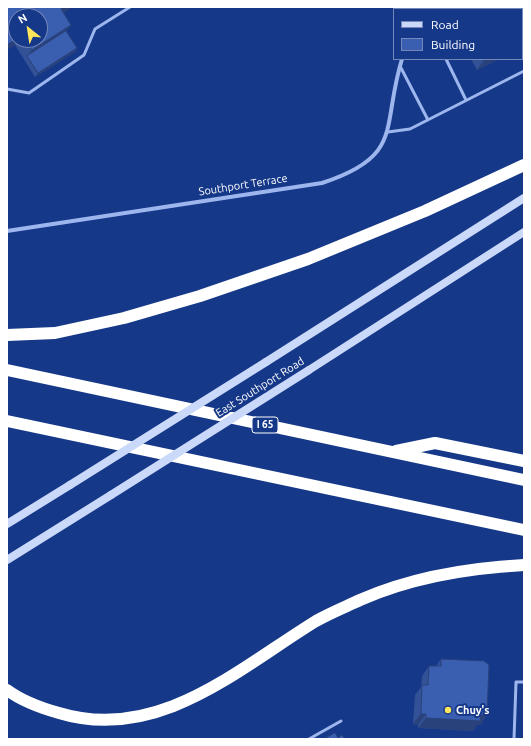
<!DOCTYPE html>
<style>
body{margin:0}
#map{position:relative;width:531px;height:746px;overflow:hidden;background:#163888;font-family:Ubuntu,sans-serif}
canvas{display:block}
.frame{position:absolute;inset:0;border:8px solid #fff;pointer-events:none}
.legend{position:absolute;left:393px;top:8px;width:130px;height:52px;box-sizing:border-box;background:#163888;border:1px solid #7388b8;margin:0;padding:5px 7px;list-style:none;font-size:12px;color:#fff}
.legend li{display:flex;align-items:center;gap:8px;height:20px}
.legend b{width:20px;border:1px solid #7388b8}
.north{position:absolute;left:8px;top:8px;width:40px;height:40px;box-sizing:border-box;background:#163888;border:1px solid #7388b8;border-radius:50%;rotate:330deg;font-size:11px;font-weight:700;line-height:16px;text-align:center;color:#fff}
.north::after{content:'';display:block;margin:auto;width:14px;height:18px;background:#ffe65a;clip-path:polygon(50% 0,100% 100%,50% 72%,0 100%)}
</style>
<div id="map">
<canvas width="531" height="746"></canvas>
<div class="frame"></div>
<ul class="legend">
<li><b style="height:5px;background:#cad8fa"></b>Road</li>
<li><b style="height:11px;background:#3a5eb0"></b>Building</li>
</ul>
<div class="north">N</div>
</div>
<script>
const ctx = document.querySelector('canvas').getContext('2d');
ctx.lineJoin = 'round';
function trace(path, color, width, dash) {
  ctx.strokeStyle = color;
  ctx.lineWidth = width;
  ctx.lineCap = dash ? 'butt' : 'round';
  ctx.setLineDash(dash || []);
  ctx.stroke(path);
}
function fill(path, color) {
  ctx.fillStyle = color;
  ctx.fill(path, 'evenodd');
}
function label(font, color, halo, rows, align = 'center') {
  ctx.font = font + ' Ubuntu,sans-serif';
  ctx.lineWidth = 4;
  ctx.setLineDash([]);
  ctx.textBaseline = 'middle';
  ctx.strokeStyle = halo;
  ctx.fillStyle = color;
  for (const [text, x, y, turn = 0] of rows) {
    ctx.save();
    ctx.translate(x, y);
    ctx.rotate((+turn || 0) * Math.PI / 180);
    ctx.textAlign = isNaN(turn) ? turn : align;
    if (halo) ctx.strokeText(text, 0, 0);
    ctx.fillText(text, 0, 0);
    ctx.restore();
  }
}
const service = new Path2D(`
 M 502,7 L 503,9
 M 522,45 L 524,49
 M 446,59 L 466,100
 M 400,66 L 428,120
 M 7,89 L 29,93 L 84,55 L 95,29 L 130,7
 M 388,132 L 410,129 L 524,71
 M 309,739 L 341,721
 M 514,739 L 516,682 L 524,682`);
const minor = new Path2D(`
 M 432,9 L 434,7
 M 7,231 L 322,183 C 405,156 381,127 402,59`);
const secondary = new Path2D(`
 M 266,362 L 524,198
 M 309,370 L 524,232
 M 7,524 L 70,485
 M 7,560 L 111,495`);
const motorway = new Path2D(`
 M 7,335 L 55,333 L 124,318 L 200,296 L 308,259 L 425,211 L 524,165
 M 7,370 L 524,480
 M 7,421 L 524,530
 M 396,451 L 435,443 L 524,461
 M 7,690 C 22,701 41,708 59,713 C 158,743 238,669 316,621 C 330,613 345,607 360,600 C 412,577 468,568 524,565`);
const secondaryBridge = new Path2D(`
 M 70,485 L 266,362
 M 111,495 L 309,370`);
const wall = new Path2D(`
 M 7,7 L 64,13 L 66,31 L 77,48 L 75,52 L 35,77 L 15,45 ZM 40,16 L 40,40 L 16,40 Z
 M 452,7 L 499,7 L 500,9 L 451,9 Z
 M 471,59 L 499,59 L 477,70 Z
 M 441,659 L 487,715 L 480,725 L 477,725 L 473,731 L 418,728 L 418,725 L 413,724 L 415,695 L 421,687 L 422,676 L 429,666 L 436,666 Z`);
const shadedWall = new Path2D(`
 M 64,7 L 73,7 L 54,19 L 61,9 Z
 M 71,25 L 64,35 L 27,56 L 32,50 Z
 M 16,39 L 16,40 L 19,40 L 15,45 L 7,50 L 7,45 Z
 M 77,48 L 75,52 L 35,77 L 38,73 Z
 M 486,59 L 499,59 L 477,70 L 484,60 Z
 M 421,714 L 426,714 L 418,725 L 413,724 Z
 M 481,715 L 487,715 L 480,725 L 477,725 L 473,731 L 418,728 L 426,718 Z`);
const building = new Path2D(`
 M 7,7 L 64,7 L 61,9 L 71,25 L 32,50 L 25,40 L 40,40 L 40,16 L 16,16 L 16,39 L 7,45 Z
 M 457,7 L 499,7 L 500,9 L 458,9 Z
 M 66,31 L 77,48 L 38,73 L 27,56 Z
 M 441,659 L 484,661 L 489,665 L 487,715 L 481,715 L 480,721 L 426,718 L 426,714 L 421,714 L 422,685 L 428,685 L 429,666 L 441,666 Z
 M 335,733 L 338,738 L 342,735 L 345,739 L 324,739 Z`);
const markers = [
 [448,710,4,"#ffe65a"]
];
const shields = [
 [265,425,26]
];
const shieldNames = [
 ["I 65",265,425]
];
const streetNames = [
 ["Southport Terrace",243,185,-9],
 ["East Southport Road",260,387,-32]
];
const poiNames = [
 ["Chuy's",456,710]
];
trace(service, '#9db6ee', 3);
trace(minor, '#9db6ee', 4);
trace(secondary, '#cad8fa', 8);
trace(motorway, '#fff', 12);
trace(secondaryBridge, '#cad8fa', 8);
fill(wall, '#325197');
fill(shadedWall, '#29427b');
fill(building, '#3a5eb0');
trace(building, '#29427b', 1);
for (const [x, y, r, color] of markers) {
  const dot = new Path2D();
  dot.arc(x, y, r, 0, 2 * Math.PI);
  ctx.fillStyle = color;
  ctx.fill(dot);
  trace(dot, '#163888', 1.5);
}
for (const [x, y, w] of shields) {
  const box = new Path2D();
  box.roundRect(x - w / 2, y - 8, w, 16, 3);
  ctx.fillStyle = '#163888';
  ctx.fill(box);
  trace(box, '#fff', 1);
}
label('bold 10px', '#fff', null, shieldNames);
label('11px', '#fff', '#163888', streetNames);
label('bold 11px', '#fff', '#163888', poiNames, 'left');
</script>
